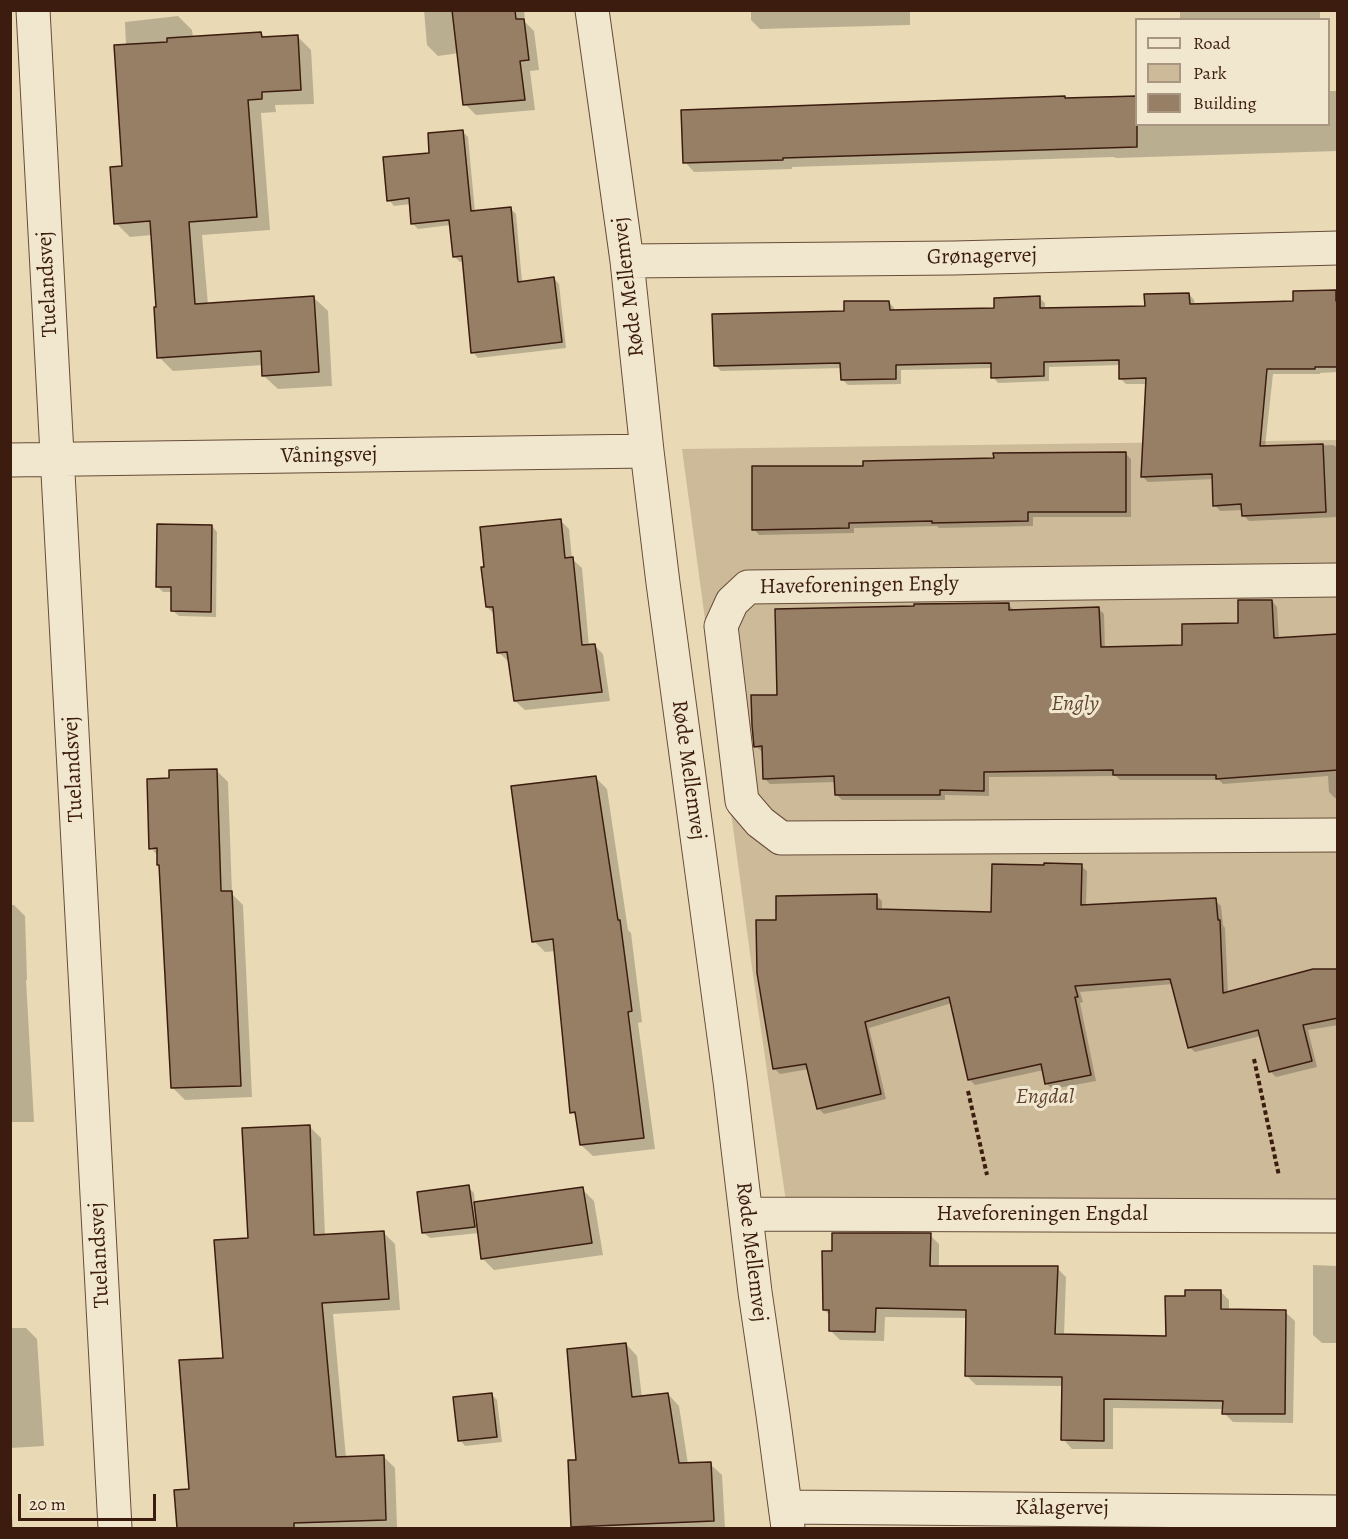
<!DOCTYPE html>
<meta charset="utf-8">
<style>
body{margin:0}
#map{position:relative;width:1348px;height:1539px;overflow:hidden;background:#e9dab5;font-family:Alegreya,serif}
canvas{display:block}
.frame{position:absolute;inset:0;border:12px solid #3c1c0f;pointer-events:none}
.legend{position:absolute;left:1135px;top:18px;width:195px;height:108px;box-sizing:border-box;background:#f1e7cf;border:2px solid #a99682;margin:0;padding:8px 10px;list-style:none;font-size:18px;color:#3c1c0f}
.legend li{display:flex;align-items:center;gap:12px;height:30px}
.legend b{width:30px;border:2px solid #a99682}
.scale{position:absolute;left:18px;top:1494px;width:138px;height:27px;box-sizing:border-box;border:3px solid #3c1c0f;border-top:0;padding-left:8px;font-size:18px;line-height:21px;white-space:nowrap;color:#3c1c0f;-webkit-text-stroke:4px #f1e7cf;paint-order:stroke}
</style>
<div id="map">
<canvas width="1348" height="1539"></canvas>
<div class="frame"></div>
<ul class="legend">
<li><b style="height:8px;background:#f1e7cf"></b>Road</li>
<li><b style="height:16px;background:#ccba99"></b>Park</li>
<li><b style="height:16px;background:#967f65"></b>Building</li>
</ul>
<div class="scale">20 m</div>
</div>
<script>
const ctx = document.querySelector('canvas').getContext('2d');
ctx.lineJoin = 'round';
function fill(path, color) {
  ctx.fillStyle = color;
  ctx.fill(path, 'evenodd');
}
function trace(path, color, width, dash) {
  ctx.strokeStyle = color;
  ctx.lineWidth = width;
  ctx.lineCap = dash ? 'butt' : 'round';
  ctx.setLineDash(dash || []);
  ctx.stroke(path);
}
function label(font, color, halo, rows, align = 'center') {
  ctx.font = font + ' Alegreya,serif';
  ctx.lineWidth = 6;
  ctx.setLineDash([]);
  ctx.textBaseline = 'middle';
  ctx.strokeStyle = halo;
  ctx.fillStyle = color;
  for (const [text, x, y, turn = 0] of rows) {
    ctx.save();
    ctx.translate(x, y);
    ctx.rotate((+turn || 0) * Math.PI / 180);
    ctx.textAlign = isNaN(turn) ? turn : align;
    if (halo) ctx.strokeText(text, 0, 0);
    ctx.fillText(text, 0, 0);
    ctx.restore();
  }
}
const green = new Path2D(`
 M 1337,440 L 1337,1229 L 790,1229 L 752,968 L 682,449 Z`);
const shadow = new Path2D(`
 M 424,10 L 524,10 L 525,22 L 534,31 L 539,70 L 530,71 L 535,110 L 476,115 L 465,104 L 459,53 L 438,56 L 427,45 Z
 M 751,10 L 910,10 L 910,25 L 760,29 L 751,20 Z
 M 1180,10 L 1320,10 L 1320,20 L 1180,20 Z
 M 178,16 L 192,30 L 193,38 L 261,34 L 265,38 L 297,36 L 311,50 L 314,104 L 275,105 L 276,112 L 261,113 L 270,230 L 202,235 L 208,305 L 314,298 L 328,311 L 332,386 L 278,389 L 264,376 L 263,365 L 173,371 L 159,357 L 157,308 L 152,235 L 130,237 L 116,223 L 124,168 L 126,46 L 125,22 Z
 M 1328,91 L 1338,91 L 1338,151 L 1116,158 L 1114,157 L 792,167 L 792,169 L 694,172 L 685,162 L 1066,100 L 1136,124 L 1328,124 Z
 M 462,131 L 468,137 L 475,212 L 510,208 L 516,214 L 522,282 L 554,278 L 559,284 L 566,348 L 478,358 L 473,352 L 464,261 L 460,262 L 454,256 L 451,225 L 418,229 L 412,223 L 411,204 L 394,206 L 389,200 L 431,154 Z
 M 1336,291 L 1338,293 L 1338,372 L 1320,373 L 1320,374 L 1273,374 L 1265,447 L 1333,445 L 1338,448 L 1338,517 L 1249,521 L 1243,515 L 1243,510 L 1220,511 L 1215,505 L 1214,479 L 1148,482 L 1143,477 L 1147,384 L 1126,384 L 1121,379 L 1120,365 L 1049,367 L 1049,381 L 998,383 L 993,377 L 993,368 L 901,370 L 901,384 L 848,385 L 842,379 L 842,368 L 721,371 L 715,365 L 846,312 L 889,302 L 894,308 L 895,311 L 996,309 L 1039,298 L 1045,303 L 1045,310 L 1146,308 L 1189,294 L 1194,300 L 1195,305 L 1294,303 Z
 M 1125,453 L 1131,459 L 1131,517 L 1033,517 L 1033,526 L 939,528 L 937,526 L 854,528 L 854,533 L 759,535 L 754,529 L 865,467 Z
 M 560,520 L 569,529 L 572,559 L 582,568 L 589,646 L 594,645 L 603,654 L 610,701 L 525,710 L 515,701 L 510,661 L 508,661 L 498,652 L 495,615 L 487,607 Z
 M 212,526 L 217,532 L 216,617 L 179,616 L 173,611 L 173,592 L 163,592 L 157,586 Z
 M 1272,601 L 1277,607 L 1279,639 L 1338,636 L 1338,798 L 1335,798 L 1329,792 L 1328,776 L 1223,784 L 1219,780 L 1120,780 L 1116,776 L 989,777 L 989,796 L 945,795 L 945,800 L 842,800 L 836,794 L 836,782 L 770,784 L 764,778 L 764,752 L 762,752 L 756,746 L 778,696 L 1008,604 L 1014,610 L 1098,608 L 1104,614 L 1105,649 L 1184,647 L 1240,625 Z
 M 216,770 L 228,782 L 232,894 L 243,905 L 252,1097 L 185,1100 L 173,1088 L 158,856 L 151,848 L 170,779 Z
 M 596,778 L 607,789 L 628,930 L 631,933 L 642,1022 L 638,1023 L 655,1149 L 593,1156 L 581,1145 L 577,1117 L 572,1112 L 556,951 L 545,952 L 534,941 Z
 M 1081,866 L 1087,871 L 1086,906 L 1215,900 L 1221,906 L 1223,925 L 1225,928 L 1228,993 L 1338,971 L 1338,1025 L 1308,1030 L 1317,1067 L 1276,1077 L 1270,1071 L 1261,1036 L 1195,1052 L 1189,1047 L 1173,984 L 1080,992 L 1083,1002 L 1080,1003 L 1096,1081 L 1052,1089 L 1047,1084 L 1044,1070 L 975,1085 L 969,1079 L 952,1003 L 869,1028 L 886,1099 L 824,1114 L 818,1108 L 809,1069 L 780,1074 L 774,1068 L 777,922 L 876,896 L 882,901 L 882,910 L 993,913 Z
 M 10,905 L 14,905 L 25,916 L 27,980 L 26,980 L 34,1122 L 10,1122 Z
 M 309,1126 L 321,1138 L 325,1236 L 383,1232 L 395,1244 L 400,1310 L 333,1314 L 346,1458 L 384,1457 L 395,1468 L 397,1528 L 178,1528 L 176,1491 L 191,1490 L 225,1359 L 250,1240 Z
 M 468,1187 L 474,1193 L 475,1203 L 582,1189 L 594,1201 L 603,1255 L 494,1270 L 482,1258 L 479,1233 L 430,1238 L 424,1233 Z
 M 930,1235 L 939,1244 L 939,1268 L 1057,1268 L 1066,1277 L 1064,1335 L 1167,1337 L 1187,1298 L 1220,1291 L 1229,1300 L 1229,1311 L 1285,1312 L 1295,1321 L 1293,1423 L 1233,1422 L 1224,1413 L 1224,1409 L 1113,1408 L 1113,1449 L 1072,1449 L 1063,1439 L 1063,1386 L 976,1385 L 966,1375 L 967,1318 L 885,1317 L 884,1341 L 840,1340 L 830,1330 L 831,1316 L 824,1310 Z
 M 1313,1265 L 1338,1266 L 1338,1343 L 1322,1343 L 1313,1335 Z
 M 10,1328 L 26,1328 L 37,1339 L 44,1446 L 10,1448 Z
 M 626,1344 L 637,1356 L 642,1398 L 668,1394 L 679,1406 L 688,1464 L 710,1464 L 722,1475 L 725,1528 L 575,1528 L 573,1526 L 578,1461 Z
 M 491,1394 L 497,1400 L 502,1442 L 465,1446 L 460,1440 Z
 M 10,1493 L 13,1528 L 10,1528 Z`);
const building = new Path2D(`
 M 452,10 L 515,10 L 516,19 L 524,19 L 529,60 L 520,61 L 525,100 L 463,105 Z
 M 261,32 L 262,37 L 298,35 L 301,90 L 262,92 L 262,99 L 248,100 L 257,217 L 189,222 L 195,304 L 314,296 L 319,372 L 262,376 L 261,351 L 157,358 L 154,307 L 156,307 L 150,221 L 114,224 L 110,167 L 122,166 L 114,45 L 167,42 L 167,38 Z
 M 1065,96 L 1065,98 L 1137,96 L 1137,147 L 783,158 L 783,160 L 683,163 L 681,110 Z
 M 463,130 L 471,211 L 511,207 L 518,282 L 554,277 L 562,342 L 471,353 L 462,256 L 453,257 L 449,220 L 411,224 L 409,198 L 387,201 L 383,157 L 429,153 L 428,133 Z
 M 1336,290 L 1336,301 L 1338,301 L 1338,367 L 1315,367 L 1315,369 L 1267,369 L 1260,446 L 1323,444 L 1326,512 L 1242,516 L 1241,504 L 1213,506 L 1212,474 L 1141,477 L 1146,378 L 1119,379 L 1119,360 L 1044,362 L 1044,376 L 991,378 L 991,363 L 896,365 L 896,379 L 841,380 L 840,363 L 714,366 L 712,314 L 844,311 L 844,301 L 889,301 L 890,310 L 994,308 L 994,298 L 1040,296 L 1040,308 L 1145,306 L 1144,294 L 1189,293 L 1190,304 L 1293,301 L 1293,291 Z
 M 1126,452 L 1126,512 L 1028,512 L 1028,521 L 932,523 L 932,521 L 849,523 L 849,528 L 752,530 L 752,466 L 863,466 L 863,461 L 994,458 L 993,453 Z
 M 561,519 L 565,558 L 573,557 L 582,645 L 595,644 L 602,692 L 514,701 L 507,652 L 497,653 L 493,607 L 486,607 L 481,567 L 484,567 L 480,527 Z
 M 157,524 L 212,525 L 211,612 L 171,611 L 171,587 L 156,587 Z
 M 1238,600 L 1272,600 L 1274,638 L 1338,634 L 1338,770 L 1216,779 L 1216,775 L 1113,775 L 1113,770 L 984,772 L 984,791 L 940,790 L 940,795 L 835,795 L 834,776 L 763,779 L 762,746 L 754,747 L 752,725 L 751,695 L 777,695 L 775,609 L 914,606 L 914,604 L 1009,603 L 1009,610 L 1099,607 L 1101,647 L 1182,645 L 1182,624 L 1238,623 Z
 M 217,769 L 221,891 L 232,891 L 241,1086 L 171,1088 L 159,865 L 157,865 L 157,848 L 149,849 L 147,779 L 169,778 L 169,770 Z
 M 596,776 L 618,920 L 620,920 L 632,1011 L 628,1012 L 644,1138 L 580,1145 L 575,1112 L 570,1113 L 553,939 L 532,942 L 511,786 Z
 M 1044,863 L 1082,864 L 1081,905 L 1216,898 L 1218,920 L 1220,920 L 1223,993 L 1313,969 L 1338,969 L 1338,1018 L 1303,1025 L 1312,1061 L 1269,1072 L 1258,1030 L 1188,1048 L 1170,979 L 1075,986 L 1078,997 L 1075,997 L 1091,1075 L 1045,1084 L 1041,1064 L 968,1080 L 949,997 L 865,1022 L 881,1094 L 817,1109 L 806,1064 L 773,1069 L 757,973 L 756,920 L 776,920 L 776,896 L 877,894 L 877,909 L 991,912 L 992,864 L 1044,865 Z
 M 310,1125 L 314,1235 L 384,1231 L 389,1299 L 322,1303 L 336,1457 L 384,1455 L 386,1520 L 294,1523 L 294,1528 L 177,1528 L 174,1490 L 189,1489 L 179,1360 L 223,1358 L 214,1240 L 248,1238 L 242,1128 Z
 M 469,1185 L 475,1227 L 422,1233 L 417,1192 Z
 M 583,1187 L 592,1243 L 481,1259 L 474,1202 Z
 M 832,1233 L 931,1233 L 930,1266 L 1058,1266 L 1055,1334 L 1166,1336 L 1165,1296 L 1185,1296 L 1185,1290 L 1221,1290 L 1221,1309 L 1286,1310 L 1285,1414 L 1222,1414 L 1223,1401 L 1104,1399 L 1104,1441 L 1061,1440 L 1062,1377 L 965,1376 L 966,1310 L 876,1308 L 875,1332 L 829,1331 L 829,1310 L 823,1310 L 822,1251 L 832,1251 Z
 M 626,1343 L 632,1397 L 668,1393 L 679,1463 L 711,1462 L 714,1521 L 571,1527 L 568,1460 L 576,1460 L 567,1349 Z
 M 492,1393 L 497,1437 L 458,1441 L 453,1397 Z`);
const path = new Path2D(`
 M 1254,1059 L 1279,1176
 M 968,1091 L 987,1175`);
const minor = new Path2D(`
 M 33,10 L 115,1528
 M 592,10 L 627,261 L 647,451 L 663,583 L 730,1081 L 755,1292 L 773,1415 L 788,1528
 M 627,261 L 954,258 L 1338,248
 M 10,460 L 647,451
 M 1338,580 L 748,587 L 732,602 L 721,626 L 742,801 L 760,822 L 781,838 L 1338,835
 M 746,1214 L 1338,1216
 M 786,1507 L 1338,1512`);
const streetNames = [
 ["Grønagervej",982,257,-1],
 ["Tuelandsvej",48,284,-93],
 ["Røde Mellemvej",629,287,-97],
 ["Våningsvej",329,456,-1],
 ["Haveforeningen Engly",859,586,-1],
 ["Tuelandsvej",74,769,-93],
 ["Røde Mellemvej",688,770,82],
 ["Haveforeningen Engdal",1042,1215],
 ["Røde Mellemvej",751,1252,83],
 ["Tuelandsvej",100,1255,-93],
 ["Kålagervej",1062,1509]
];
const parkNames = [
 ["Engly",1075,705],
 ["Engdal",1045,1098]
];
fill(green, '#ccba99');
fill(shadow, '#0003');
fill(building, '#967f65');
trace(building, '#3c1c0f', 1.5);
trace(minor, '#674c38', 35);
trace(path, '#3c1c0f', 4, [4.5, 3]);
trace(minor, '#f1e7cf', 33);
label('22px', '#3c1c0f', '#f1e7cf', streetNames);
label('italic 22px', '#604432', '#f1e7cf', parkNames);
</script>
